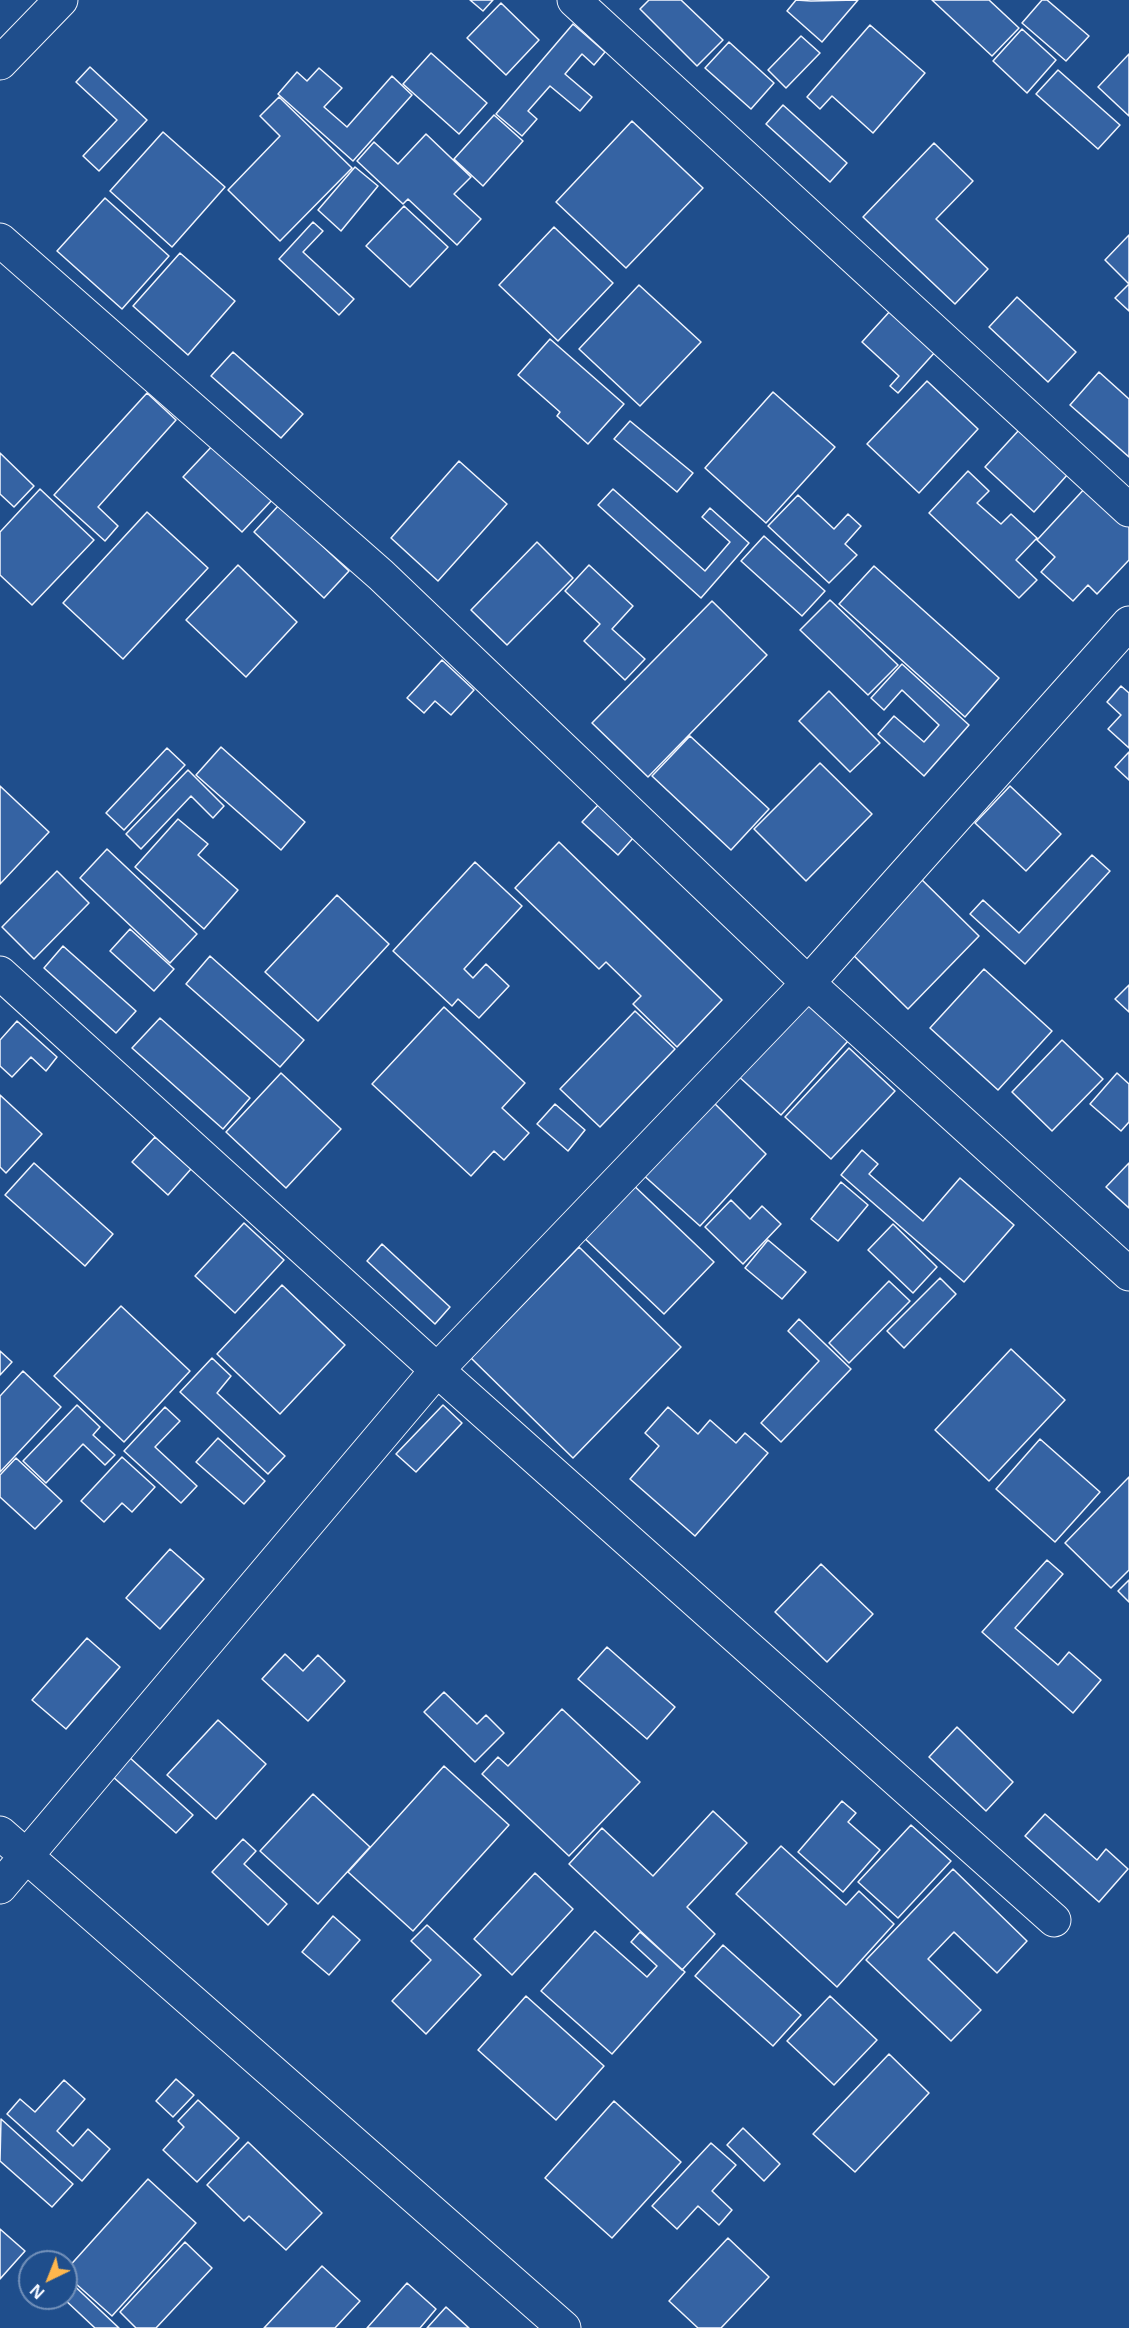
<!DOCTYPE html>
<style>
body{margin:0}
#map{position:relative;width:1129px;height:2328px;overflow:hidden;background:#1f4e8c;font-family:"Noto Sans",sans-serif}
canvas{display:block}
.north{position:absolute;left:18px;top:2250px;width:60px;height:60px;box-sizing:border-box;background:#1f4e8c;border:2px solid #7391ba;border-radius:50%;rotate:223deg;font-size:16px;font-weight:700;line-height:24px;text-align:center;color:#f2f6ff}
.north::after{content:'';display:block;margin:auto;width:21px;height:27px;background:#ffb74d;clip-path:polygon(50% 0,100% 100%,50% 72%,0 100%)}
</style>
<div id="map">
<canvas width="1129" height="2328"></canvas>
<div class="north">N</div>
</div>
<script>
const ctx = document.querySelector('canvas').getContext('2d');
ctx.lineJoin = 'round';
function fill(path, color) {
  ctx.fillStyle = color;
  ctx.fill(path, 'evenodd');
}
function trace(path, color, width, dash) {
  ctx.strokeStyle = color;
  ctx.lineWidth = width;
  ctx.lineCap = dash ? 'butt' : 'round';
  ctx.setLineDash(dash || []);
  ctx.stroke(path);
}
const building = new Path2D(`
 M 470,0 L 493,0 L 483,11 Z
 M 649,0 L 681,0 L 723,40 L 697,66 L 640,9 Z
 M 796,0 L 811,1 L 858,0 L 822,42 L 787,11 Z
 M 932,0 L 989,0 L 1019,28 L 992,56 Z
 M 1042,0 L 1047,0 L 1089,36 L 1066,61 L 1022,23 Z
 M 501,3 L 539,40 L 506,75 L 467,38 Z
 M 573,24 L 605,52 L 594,65 L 582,54 L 565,74 L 592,97 L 580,111 L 550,86 L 528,111 L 537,119 L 522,136 L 496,114 Z
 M 870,25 L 925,73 L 873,133 L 832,96 L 820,109 L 807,97 Z
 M 1022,29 L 1056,60 L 1027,93 L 993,61 Z
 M 801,36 L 820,53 L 786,88 L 768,70 Z
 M 729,42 L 774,83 L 751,109 L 705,68 Z
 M 431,53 L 487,103 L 459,134 L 403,84 Z
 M 1129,54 L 1129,116 L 1098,87 Z
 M 90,67 L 147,120 L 99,171 L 83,156 L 117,120 L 76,82 Z
 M 319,68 L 342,88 L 324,107 L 347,127 L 392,76 L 412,95 L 353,161 L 278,94 L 297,72 L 307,81 Z
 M 1058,70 L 1120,125 L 1098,149 L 1036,94 Z
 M 279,97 L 352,168 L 280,241 L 228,190 L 280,136 L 260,116 Z
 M 783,105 L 847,163 L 830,182 L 766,124 Z
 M 494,115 L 523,141 L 483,186 L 454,159 Z
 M 632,121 L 703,188 L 626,268 L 556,202 Z
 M 163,132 L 225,187 L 172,247 L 110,191 Z
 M 426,134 L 471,177 L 454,194 L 481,219 L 457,245 L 408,199 L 403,204 L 357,161 L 374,142 L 398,164 Z
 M 934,143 L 973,181 L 936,219 L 988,269 L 955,304 L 863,217 Z
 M 355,167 L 378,186 L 341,231 L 318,210 Z
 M 105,198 L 169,256 L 122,309 L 57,251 Z
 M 404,206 L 448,247 L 410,287 L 366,246 Z
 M 313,222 L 323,231 L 303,252 L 354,299 L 339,315 L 279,259 Z
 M 554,227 L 613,283 L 558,341 L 499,285 Z
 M 1129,235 L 1129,311 L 1115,298 L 1129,284 L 1105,260 Z
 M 180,253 L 235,301 L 188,355 L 133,306 Z
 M 639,285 L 701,342 L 640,406 L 579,349 Z
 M 1017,297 L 1076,352 L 1048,382 L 989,327 Z
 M 891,310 L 936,351 L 898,393 L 890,386 L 899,376 L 862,342 Z
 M 550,339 L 624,404 L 588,444 L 557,416 L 560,412 L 518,375 Z
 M 233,352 L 303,414 L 281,438 L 211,376 Z
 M 1099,372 L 1129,399 L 1129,457 L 1070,405 Z
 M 927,381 L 978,429 L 919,493 L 867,444 Z
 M 773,392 L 835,447 L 766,523 L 705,468 Z
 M 147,393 L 176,420 L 98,507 L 118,526 L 105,541 L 54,495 Z
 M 630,421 L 693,473 L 677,492 L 614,439 Z
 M 1019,430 L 1068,474 L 1034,512 L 985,467 Z
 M 215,443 L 274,498 L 242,532 L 183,477 Z
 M 0,453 L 34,486 L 14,507 L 0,494 Z
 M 459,461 L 507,504 L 438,581 L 391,538 Z
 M 968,471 L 989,491 L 977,503 L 1001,524 L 1011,514 L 1037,538 L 1016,560 L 1037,580 L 1019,598 L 929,513 Z
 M 1087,486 L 1129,526 L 1129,560 L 1097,594 L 1088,585 L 1073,601 L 1041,572 L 1055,557 L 1037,540 Z
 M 40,489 L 94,540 L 32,605 L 0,575 L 0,532 Z
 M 613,489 L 705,571 L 730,542 L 702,517 L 710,508 L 749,543 L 701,598 L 598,505 Z
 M 798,495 L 834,529 L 848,514 L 861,526 L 845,544 L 857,555 L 829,583 L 768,526 Z
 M 279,505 L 349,571 L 324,598 L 254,532 Z
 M 147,512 L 208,568 L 123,659 L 63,603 Z
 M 764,536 L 825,591 L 802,616 L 741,561 Z
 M 537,542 L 573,578 L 507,645 L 471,610 Z
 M 238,565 L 297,622 L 246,677 L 186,620 Z
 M 589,565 L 633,606 L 612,629 L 645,659 L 625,680 L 584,641 L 600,624 L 565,591 Z
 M 874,566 L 999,678 L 965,717 L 839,604 Z
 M 830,600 L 898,665 L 868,695 L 800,630 Z
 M 712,601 L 767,655 L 648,777 L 592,723 Z
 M 442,660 L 474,690 L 451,715 L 435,701 L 424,713 L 407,698 Z
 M 902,664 L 969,725 L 924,776 L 878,734 L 894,716 L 924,742 L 939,725 L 902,690 L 884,710 L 871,698 Z
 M 1121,686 L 1129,693 L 1129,748 L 1108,729 L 1121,715 L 1107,702 Z
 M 829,691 L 880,743 L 850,772 L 799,721 Z
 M 690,736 L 769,809 L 731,850 L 652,776 Z
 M 221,747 L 305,822 L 281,850 L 196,775 Z
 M 167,748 L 185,765 L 124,830 L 106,813 Z
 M 1129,752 L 1129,780 L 1115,767 Z
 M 820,763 L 872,814 L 806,881 L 754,829 Z
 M 188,770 L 224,806 L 213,818 L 191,796 L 141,849 L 126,834 Z
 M 0,786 L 49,832 L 0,884 Z
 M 1010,786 L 1061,834 L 1026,871 L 975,823 Z
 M 599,804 L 634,837 L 618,855 L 582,822 Z
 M 178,819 L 208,844 L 198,855 L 238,890 L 204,929 L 135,867 Z
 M 559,842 L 722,1000 L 677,1047 L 633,1004 L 641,996 L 606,962 L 599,969 L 515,888 Z
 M 107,849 L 197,934 L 170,963 L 80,878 Z
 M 1092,855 L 1110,871 L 1025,964 L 970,914 L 983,900 L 1019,933 Z
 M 475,862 L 522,906 L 464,969 L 473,978 L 486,964 L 509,986 L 479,1018 L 458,999 L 452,1006 L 393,951 Z
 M 57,871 L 89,903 L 34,959 L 2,927 Z
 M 915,873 L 979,936 L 908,1009 L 844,946 Z
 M 337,895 L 389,944 L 318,1021 L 265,972 Z
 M 130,929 L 174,969 L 154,991 L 110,951 Z
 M 63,946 L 136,1011 L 116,1033 L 44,968 Z
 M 210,956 L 304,1040 L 280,1067 L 186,984 Z
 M 984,969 L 1052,1031 L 998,1090 L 930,1028 Z
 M 1129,985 L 1129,1012 L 1115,999 Z
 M 803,999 L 848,1041 L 781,1115 L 736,1074 Z
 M 444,1007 L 525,1083 L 502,1108 L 529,1133 L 504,1160 L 494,1151 L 471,1176 L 372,1084 Z
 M 635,1011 L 675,1049 L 600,1127 L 560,1089 Z
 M 160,1018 L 250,1098 L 223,1129 L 132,1048 Z
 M 17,1021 L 57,1057 L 46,1071 L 31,1057 L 12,1077 L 0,1066 L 0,1040 Z
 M 1062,1040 L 1103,1079 L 1052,1131 L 1012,1092 Z
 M 849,1048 L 895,1091 L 831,1159 L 785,1117 Z
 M 281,1073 L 341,1129 L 286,1188 L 226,1132 Z
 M 1117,1073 L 1129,1084 L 1129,1122 L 1121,1131 L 1090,1104 Z
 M 0,1095 L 42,1134 L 6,1173 L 0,1167 Z
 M 711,1100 L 766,1154 L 700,1226 L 641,1173 Z
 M 555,1104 L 585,1130 L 568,1151 L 537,1124 Z
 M 155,1137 L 191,1169 L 168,1195 L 132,1162 Z
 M 862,1150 L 878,1164 L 869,1174 L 923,1221 L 960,1178 L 1014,1225 L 964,1282 L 841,1175 Z
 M 34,1163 L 113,1234 L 85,1266 L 5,1195 Z
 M 1129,1163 L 1129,1208 L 1106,1187 Z
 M 628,1180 L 714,1262 L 664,1314 L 578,1232 Z
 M 841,1182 L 868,1205 L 838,1241 L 811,1219 Z
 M 731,1200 L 750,1219 L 762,1206 L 781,1224 L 743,1264 L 705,1227 Z
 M 244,1223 L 284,1260 L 235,1313 L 195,1276 Z
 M 893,1224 L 937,1267 L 913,1293 L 868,1250 Z
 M 768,1240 L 806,1272 L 782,1299 L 745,1268 Z
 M 382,1244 L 450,1307 L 435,1324 L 367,1261 Z
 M 579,1247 L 681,1347 L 573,1458 L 471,1358 Z
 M 940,1278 L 956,1294 L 904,1348 L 887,1331 Z
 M 889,1281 L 910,1301 L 849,1363 L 829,1343 Z
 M 282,1285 L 345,1345 L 280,1414 L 217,1354 Z
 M 121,1306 L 190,1371 L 124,1442 L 54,1376 Z
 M 799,1319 L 851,1369 L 781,1442 L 761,1423 L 819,1361 L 788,1331 Z
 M 1011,1349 L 1065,1400 L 989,1481 L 935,1430 Z
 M 0,1351 L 12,1362 L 0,1375 Z
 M 212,1358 L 231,1376 L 217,1393 L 285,1456 L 268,1474 L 180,1392 Z
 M 23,1371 L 61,1407 L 0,1472 L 0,1396 Z
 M 77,1405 L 100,1427 L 93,1435 L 115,1455 L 105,1465 L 83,1444 L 46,1483 L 23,1461 Z
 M 443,1405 L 462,1423 L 416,1472 L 396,1454 Z
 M 165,1407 L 180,1421 L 155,1447 L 197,1486 L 181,1503 L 124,1451 Z
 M 668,1407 L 698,1434 L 710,1420 L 736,1443 L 745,1433 L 768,1453 L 695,1536 L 630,1479 L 659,1446 L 645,1433 Z
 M 218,1438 L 265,1481 L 244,1504 L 196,1462 Z
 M 1040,1439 L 1100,1492 L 1055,1542 L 996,1489 Z
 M 122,1457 L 155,1487 L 132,1512 L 122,1503 L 104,1522 L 81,1501 Z
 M 16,1458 L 62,1501 L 35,1529 L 0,1497 L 0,1475 Z
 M 1129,1477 L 1129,1570 L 1111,1588 L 1065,1543 Z
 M 170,1549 L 204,1579 L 160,1629 L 126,1598 Z
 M 1047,1560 L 1063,1574 L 1015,1628 L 1058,1665 L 1069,1652 L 1101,1680 L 1073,1713 L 982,1632 Z
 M 821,1564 L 873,1614 L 827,1662 L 775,1612 Z
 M 1129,1580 L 1129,1602 L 1118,1591 Z
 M 87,1638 L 120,1667 L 66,1729 L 32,1700 Z
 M 607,1647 L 675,1707 L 647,1739 L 578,1679 Z
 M 285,1654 L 303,1671 L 318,1655 L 345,1681 L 308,1721 L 262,1679 Z
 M 444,1692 L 477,1724 L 486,1715 L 504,1733 L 475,1762 L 424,1712 Z
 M 562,1709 L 640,1782 L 569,1856 L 482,1774 L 498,1757 L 508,1766 Z
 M 218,1720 L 266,1764 L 216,1819 L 167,1775 Z
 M 957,1727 L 1013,1782 L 986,1811 L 929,1757 Z
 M 129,1757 L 193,1815 L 176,1833 L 112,1776 Z
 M 444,1766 L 509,1825 L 413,1931 L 348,1872 Z
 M 313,1794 L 370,1847 L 318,1904 L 260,1851 Z
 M 842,1801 L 856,1813 L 848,1822 L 880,1850 L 843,1892 L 798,1852 Z
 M 713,1811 L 747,1843 L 687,1907 L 715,1934 L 682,1970 L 569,1864 L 602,1828 L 653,1876 Z
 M 1045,1814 L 1097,1860 L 1106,1849 L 1128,1869 L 1099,1902 L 1025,1836 Z
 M 911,1825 L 951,1861 L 898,1918 L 858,1882 Z
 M 243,1839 L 256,1851 L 244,1864 L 287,1904 L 268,1925 L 212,1872 Z
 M 781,1846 L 846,1905 L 859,1891 L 894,1924 L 837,1987 L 736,1894 Z
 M 953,1869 L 1027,1941 L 997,1973 L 954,1932 L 928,1959 L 981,2010 L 951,2041 L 866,1960 Z
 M 535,1873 L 573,1909 L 512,1975 L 474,1939 Z
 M 333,1916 L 360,1940 L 329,1975 L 302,1952 Z
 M 427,1925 L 481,1975 L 426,2034 L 392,2001 L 431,1960 L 411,1941 Z
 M 595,1931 L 647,1977 L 657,1966 L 631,1942 L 640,1932 L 685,1972 L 612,2054 L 541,1991 Z
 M 723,1945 L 801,2015 L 773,2046 L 695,1976 Z
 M 526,1996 L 604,2066 L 556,2120 L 478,2050 Z
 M 830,1996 L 877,2040 L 834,2085 L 787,2041 Z
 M 889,2054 L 929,2093 L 855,2172 L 813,2134 Z
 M 176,2079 L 194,2095 L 173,2117 L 156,2101 Z
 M 64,2080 L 85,2099 L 57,2131 L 73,2146 L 88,2129 L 110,2149 L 82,2181 L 7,2114 L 20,2099 L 35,2112 Z
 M 198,2100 L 239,2138 L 197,2182 L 163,2150 L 184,2127 L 178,2121 Z
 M 614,2101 L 681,2162 L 612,2238 L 545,2178 Z
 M 1,2119 L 73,2184 L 52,2207 L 0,2161 Z
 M 743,2128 L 780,2164 L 764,2181 L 727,2145 Z
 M 248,2142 L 322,2213 L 286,2250 L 249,2216 L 244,2221 L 207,2185 Z
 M 711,2143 L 736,2165 L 712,2191 L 732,2210 L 719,2225 L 698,2206 L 677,2229 L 652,2206 Z
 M 148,2179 L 196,2223 L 112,2316 L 66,2275 L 66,2270 Z
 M 0,2229 L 25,2251 L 0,2279 Z
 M 728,2238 L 769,2277 L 721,2328 L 698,2328 L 669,2301 Z
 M 185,2242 L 212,2268 L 156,2328 L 136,2328 L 120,2312 Z
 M 322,2266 L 360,2301 L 335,2328 L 264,2328 Z
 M 66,2278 L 119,2328 L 95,2328 L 63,2298 L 66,2298 Z
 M 407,2283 L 436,2309 L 420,2328 L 367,2328 Z
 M 446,2307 L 469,2328 L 427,2328 Z`);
const minor = new Path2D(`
 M 574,0 L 1129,510
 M 0,63 L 61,0
 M 0,240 L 381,575 L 808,983 L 1129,1274
 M 0,973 L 437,1370 L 1054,1920
 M 0,1833 L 564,2328
 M 0,1887 L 437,1370 L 808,983 L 1129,623`);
fill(building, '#3563a3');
trace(building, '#f2f6ff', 1.5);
trace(minor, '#f2f6ff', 35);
trace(minor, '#1f4e8c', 33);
</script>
